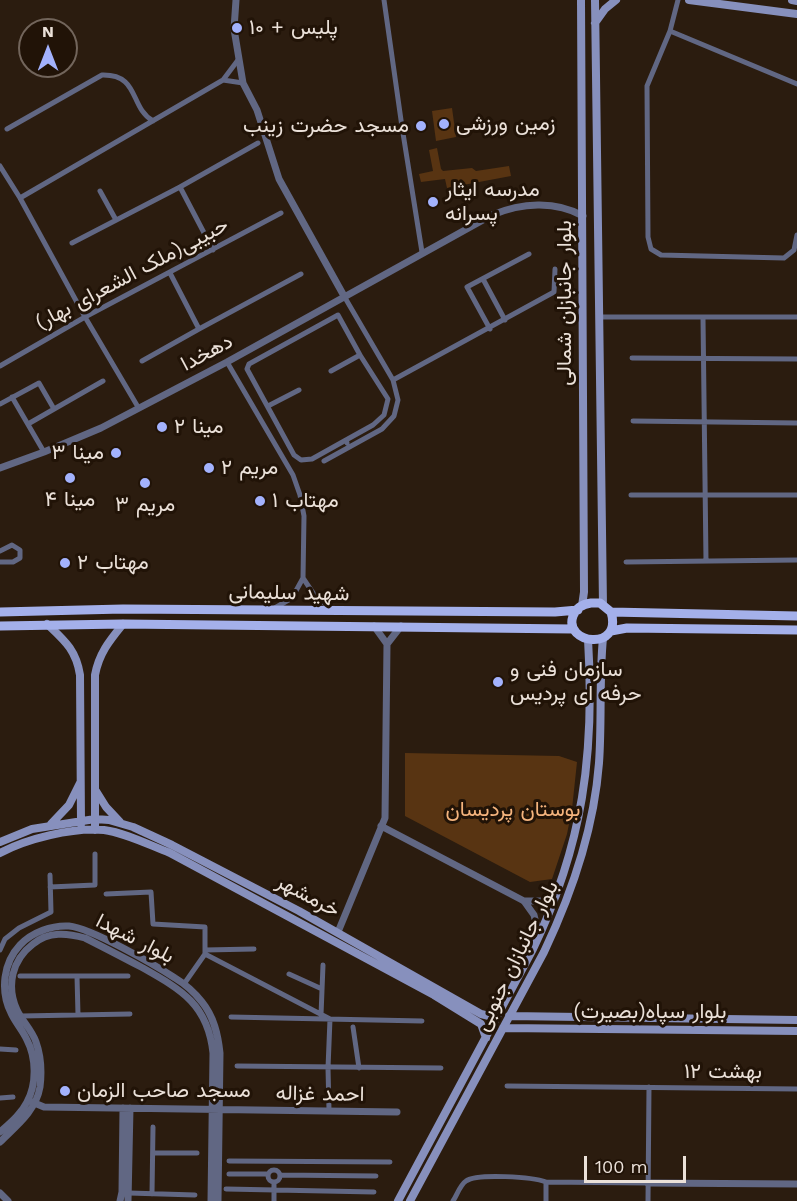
<!DOCTYPE html>
<meta charset="utf-8">
<style>
body{margin:0}
#map{position:relative;width:797px;height:1201px;overflow:hidden;background:#2b1c0f;font-family:"Work Sans",sans-serif}
canvas{display:block}
.north{position:absolute;left:18px;top:18px;width:60px;height:60px;box-sizing:border-box;background:#211307;border:2px solid #72655b;border-radius:50%;rotate:0deg;font-size:16px;font-weight:700;line-height:24px;text-align:center;color:#ebe1d9}
.north::after{content:'';display:block;margin:auto;width:21px;height:27px;background:#a3b2fd;clip-path:polygon(50% 0,100% 100%,50% 72%,0 100%)}
.scale{position:absolute;left:584px;top:1156px;width:102px;height:27px;box-sizing:border-box;border:3px solid #ebe1d9;border-top:0;padding-left:8px;font-size:18px;line-height:21px;white-space:nowrap;color:#ebe1d9;-webkit-text-stroke:4px #211307;paint-order:stroke}
</style>
<div id="map">
<canvas width="797" height="1201"></canvas>
<div class="north">N</div>
<div class="scale">100 m</div>
</div>
<script>
const ctx = document.querySelector('canvas').getContext('2d');
ctx.lineJoin = 'round';
function fill(path, color) {
  ctx.fillStyle = color;
  ctx.fill(path, 'evenodd');
}
function trace(path, color, width, dash) {
  ctx.strokeStyle = color;
  ctx.lineWidth = width;
  ctx.lineCap = dash ? 'butt' : 'round';
  ctx.setLineDash(dash || []);
  ctx.stroke(path);
}
function label(font, color, halo, rows, align = 'center') {
  ctx.font = font + ' "Work Sans",Vazirmatn,sans-serif';
  ctx.lineWidth = 6;
  ctx.setLineDash([]);
  ctx.textBaseline = 'middle';
  ctx.strokeStyle = halo;
  ctx.fillStyle = color;
  for (const [text, x, y, turn = 0] of rows) {
    ctx.save();
    ctx.translate(x, y);
    ctx.rotate((+turn || 0) * Math.PI / 180);
    ctx.textAlign = isNaN(turn) ? turn : align;
    if (halo) ctx.strokeText(text, 0, 0);
    ctx.fillText(text, 0, 0);
    ctx.restore();
  }
}
const green = new Path2D(`
 M 452,108 L 456,137 L 436,141 L 432,111 Z
 M 437,148 L 441,169 L 443,171 L 472,168 L 476,171 L 509,166 L 511,176 L 447,188 L 445,179 L 421,182 L 419,174 L 433,171 L 429,150 Z
 M 405,753 L 559,756 L 577,762 L 572,809 L 567,834 L 552,879 L 530,882 L 405,816 Z`);
const minor = new Path2D(`
 M 384,0 L 402,127 L 422,252
 M 678,0 L 670,31 L 647,86 L 648,237 L 651,249 L 661,255 L 784,258 L 794,250 L 797,235
 M 670,31 L 797,84
 M 223,80 L 243,83
 M 7,129 L 102,75 C 140,74 129,107 153,121
 M 0,166 L 20,198 L 85,317 L 138,407
 M 180,187 L 258,143
 M 100,191 L 116,220
 M 20,198 L 223,80 L 238,60
 M 72,243 L 180,187 L 213,250
 M 483,279 L 505,320
 M 599,317 L 797,317
 M 703,318 L 706,561
 M 199,329 L 301,274
 M 490,329 L 467,287 L 529,254
 M 632,358 L 797,359
 M 142,361 L 199,329 L 170,273
 M 227,362 L 293,475 L 300,495 L 304,516 L 303,578 L 292,598 L 273,609
 M 0,366 L 85,317 L 281,213
 M 331,371 L 360,355 L 338,315 L 249,364 L 247,369 L 294,455 L 301,460 L 312,459 L 346,440
 M 393,380 L 554,292 L 555,269
 M 12,397 L 44,452
 M 0,404 L 39,383 L 54,409
 M 268,406 L 299,390
 M 633,421 L 797,423
 M 28,424 L 103,381
 M 347,443 L 346,440 L 373,425 L 384,415 L 388,399 L 360,355
 M 324,461 L 382,429 L 394,416 L 398,400 L 393,380 L 344,296
 M 631,495 L 797,495
 M 0,551 L 12,545 L 20,550 L 20,558 L 13,562 L 0,562
 M 626,562 L 797,560
 M 303,578 L 315,596 L 332,609
 M 50,887 L 95,885 L 95,854
 M 106,894 L 151,892 L 153,924 L 205,927 L 205,954 L 184,984
 M 0,950 L 5,939 L 19,928 L 51,912 L 50,875
 M 205,950 L 254,949
 M 205,954 L 330,1019 L 328,1068 L 329,1110
 M 289,974 L 322,989
 M 20,976 L 128,976
 M 77,976 L 78,1015
 M 321,1015 L 323,965
 M 21,1016 L 130,1014
 M 231,1017 L 422,1021
 M 353,1027 L 359,1068
 M 0,1049 L 16,1050
 M 237,1066 L 441,1068
 M 507,1086 L 797,1089
 M 0,1098 L 13,1097
 M 153,1153 L 197,1153
 M 229,1161 L 390,1162
 M268 1176a6 6 0 1 1 12 0a6 6 0 1 1-12 0Z
 M 229,1174 L 268,1174
 M 280,1175 L 376,1176
 M 226,1189 L 374,1192
 M 129,1193 L 195,1195
 M 152,1194 L 153,1127
 M 274,1201 L 274,1182
 M 453,1201 C 457,1195 460,1185 466,1181 C 477,1173 533,1177 546,1182 L 648,1183
 M 546,1201 L 546,1182
 M 648,1201 L 649,1087`);
const tertiary = new Path2D(`
 M 236,0 L 234,29 L 243,83 L 257,110 L 279,179 L 344,296
 M 0,468 L 44,452 L 101,428 L 227,362 L 492,215 C 521,203 555,200 583,216
 M 374,626 L 387,644 L 401,626
 M 381,826 L 524,901 L 534,915 L 539,936
 M 524,901 L 547,901 L 556,896
 M 338,932 L 385,818 L 387,644
 M 32,1102 L 44,1107 L 397,1112
 M 0,1132 C 10,1123 21,1114 27,1102 C 37,1084 36,1057 27,1040 C 23,1031 15,1022 11,1013 C 0,991 3,963 20,945 C 32,932 52,925 69,926 C 91,928 155,965 175,978 C 185,984 195,993 202,1002 C 214,1017 218,1034 220,1053 L 218,1201
 M 0,1142 C 16,1126 36,1111 40,1087 C 42,1071 41,1056 36,1042 C 32,1030 22,1021 17,1010 C 6,986 12,960 33,944 C 49,931 67,933 85,938 C 105,948 124,958 143,968 C 182,990 208,1005 213,1053 L 211,1201
 M 648,1183 L 797,1184
 M 0,1193 L 8,1201
 M 120,1201 L 122,1192 L 123,1108
 M 128,1201 L 130,1108`);
const secondary = new Path2D(`
 M 581,0 L 584,592 L 582,606
 M 595,0 L 603,605
 M 689,0 L 797,14
 M 792,0 L 797,1
 M 595,23 L 605,9 L 616,0
 M 47,624 C 65,641 76,650 80,675 L 81,824
 M 96,791 L 106,807 L 120,822
 M 51,824 L 69,805 L 80,783
 M 95,830 L 95,675 C 99,653 110,640 123,624
 M 0,842 L 32,829 L 95,819 L 109,820 L 133,827 L 172,845 L 299,911 L 481,1014 L 489,1016 L 498,1014
 M 0,853 C 26,839 73,827 104,830 C 126,833 149,845 170,853 L 434,995 L 481,1024 L 486,1038
 M 509,1016 L 797,1020
 M 503,1028 L 797,1031
 M 398,1201 L 533,949 C 583,845 595,754 588,639
 M 410,1201 L 544,952 C 572,893 594,829 599,763 C 602,721 599,679 603,638`);
const primary = new Path2D(`
 M 591,603 L 600,603 L 611,612 C 623,652 563,644 573,616 C 576,608 583,604 591,603 Z
 M 0,612 L 123,609 L 555,612 L 578,610
 M 611,612 L 797,616
 M 0,626 L 123,624 L 573,629
 M 611,631 L 627,628 L 797,630`);
const markers = [
 [237,28,6,"#a3b2fd"],
 [444,124,6,"#a3b2fd"],
 [421,126,6,"#a3b2fd"],
 [433,202,6,"#a3b2fd"],
 [162,427,6,"#a3b2fd"],
 [116,453,6,"#a3b2fd"],
 [209,468,6,"#a3b2fd"],
 [70,478,6,"#a3b2fd"],
 [145,483,6,"#a3b2fd"],
 [260,501,6,"#a3b2fd"],
 [65,563,6,"#a3b2fd"],
 [498,682,6,"#a3b2fd"],
 [65,1091,6,"#a3b2fd"]
];
const poiNames = [
 ["پلیس + ۱۰",249,28],
 ["زمین ورزشی",456,124],
 ["مسجد حضرت زینب",409,126,"right"],
 ["مدرسه ایثار",445,190],
 ["پسرانه",445,214],
 ["مینا ۲",174,427],
 ["مینا ۳",104,453,"right"],
 ["مریم ۲",221,468],
 ["مینا ۴",70,500,"center"],
 ["مهتاب ۱",272,501],
 ["مریم ۳",145,505,"center"],
 ["مهتاب ۲",77,563],
 ["سازمان فنی و",510,670],
 ["حرفه ای پردیس",510,694],
 ["مسجد صاحب الزمان",77,1091]
];
const streetNames = [
 ["حبیبی(ملک الشعرای بهار)",132,274,-28],
 ["بلوار جانبازان شمالی",565,303,-90],
 ["دهخدا",207,353,-28],
 ["شهید سلیمانی",289,593,1],
 ["خرمشهر",308,896,28],
 ["بلوار شهدا",135,939,27],
 ["بلوار جانبازان جنوبی",517,956,-64],
 ["بلوار سپاه(بصیرت)",650,1012],
 ["بهشت ۱۲",723,1072],
 ["احمد غزاله",320,1094,1]
];
const parkNames = [
 ["بوستان پردیسان",513,810]
];
fill(green, '#583412');
trace(minor, '#616783', 5);
trace(tertiary, '#616783', 7);
trace(secondary, '#8790bd', 8);
trace(primary, '#a4b0ea', 9);
for (const [x, y, r, color] of markers) {
  const dot = new Path2D();
  dot.arc(x, y, r, 0, 2 * Math.PI);
  ctx.fillStyle = color;
  ctx.fill(dot);
  trace(dot, '#211307', 2);
}
label('21px', '#ebe1d9', '#211307', poiNames, 'left');
label('21px', '#ebe1d9', '#211307', streetNames);
label('21px', '#f5b47d', '#211307', parkNames);
</script>
